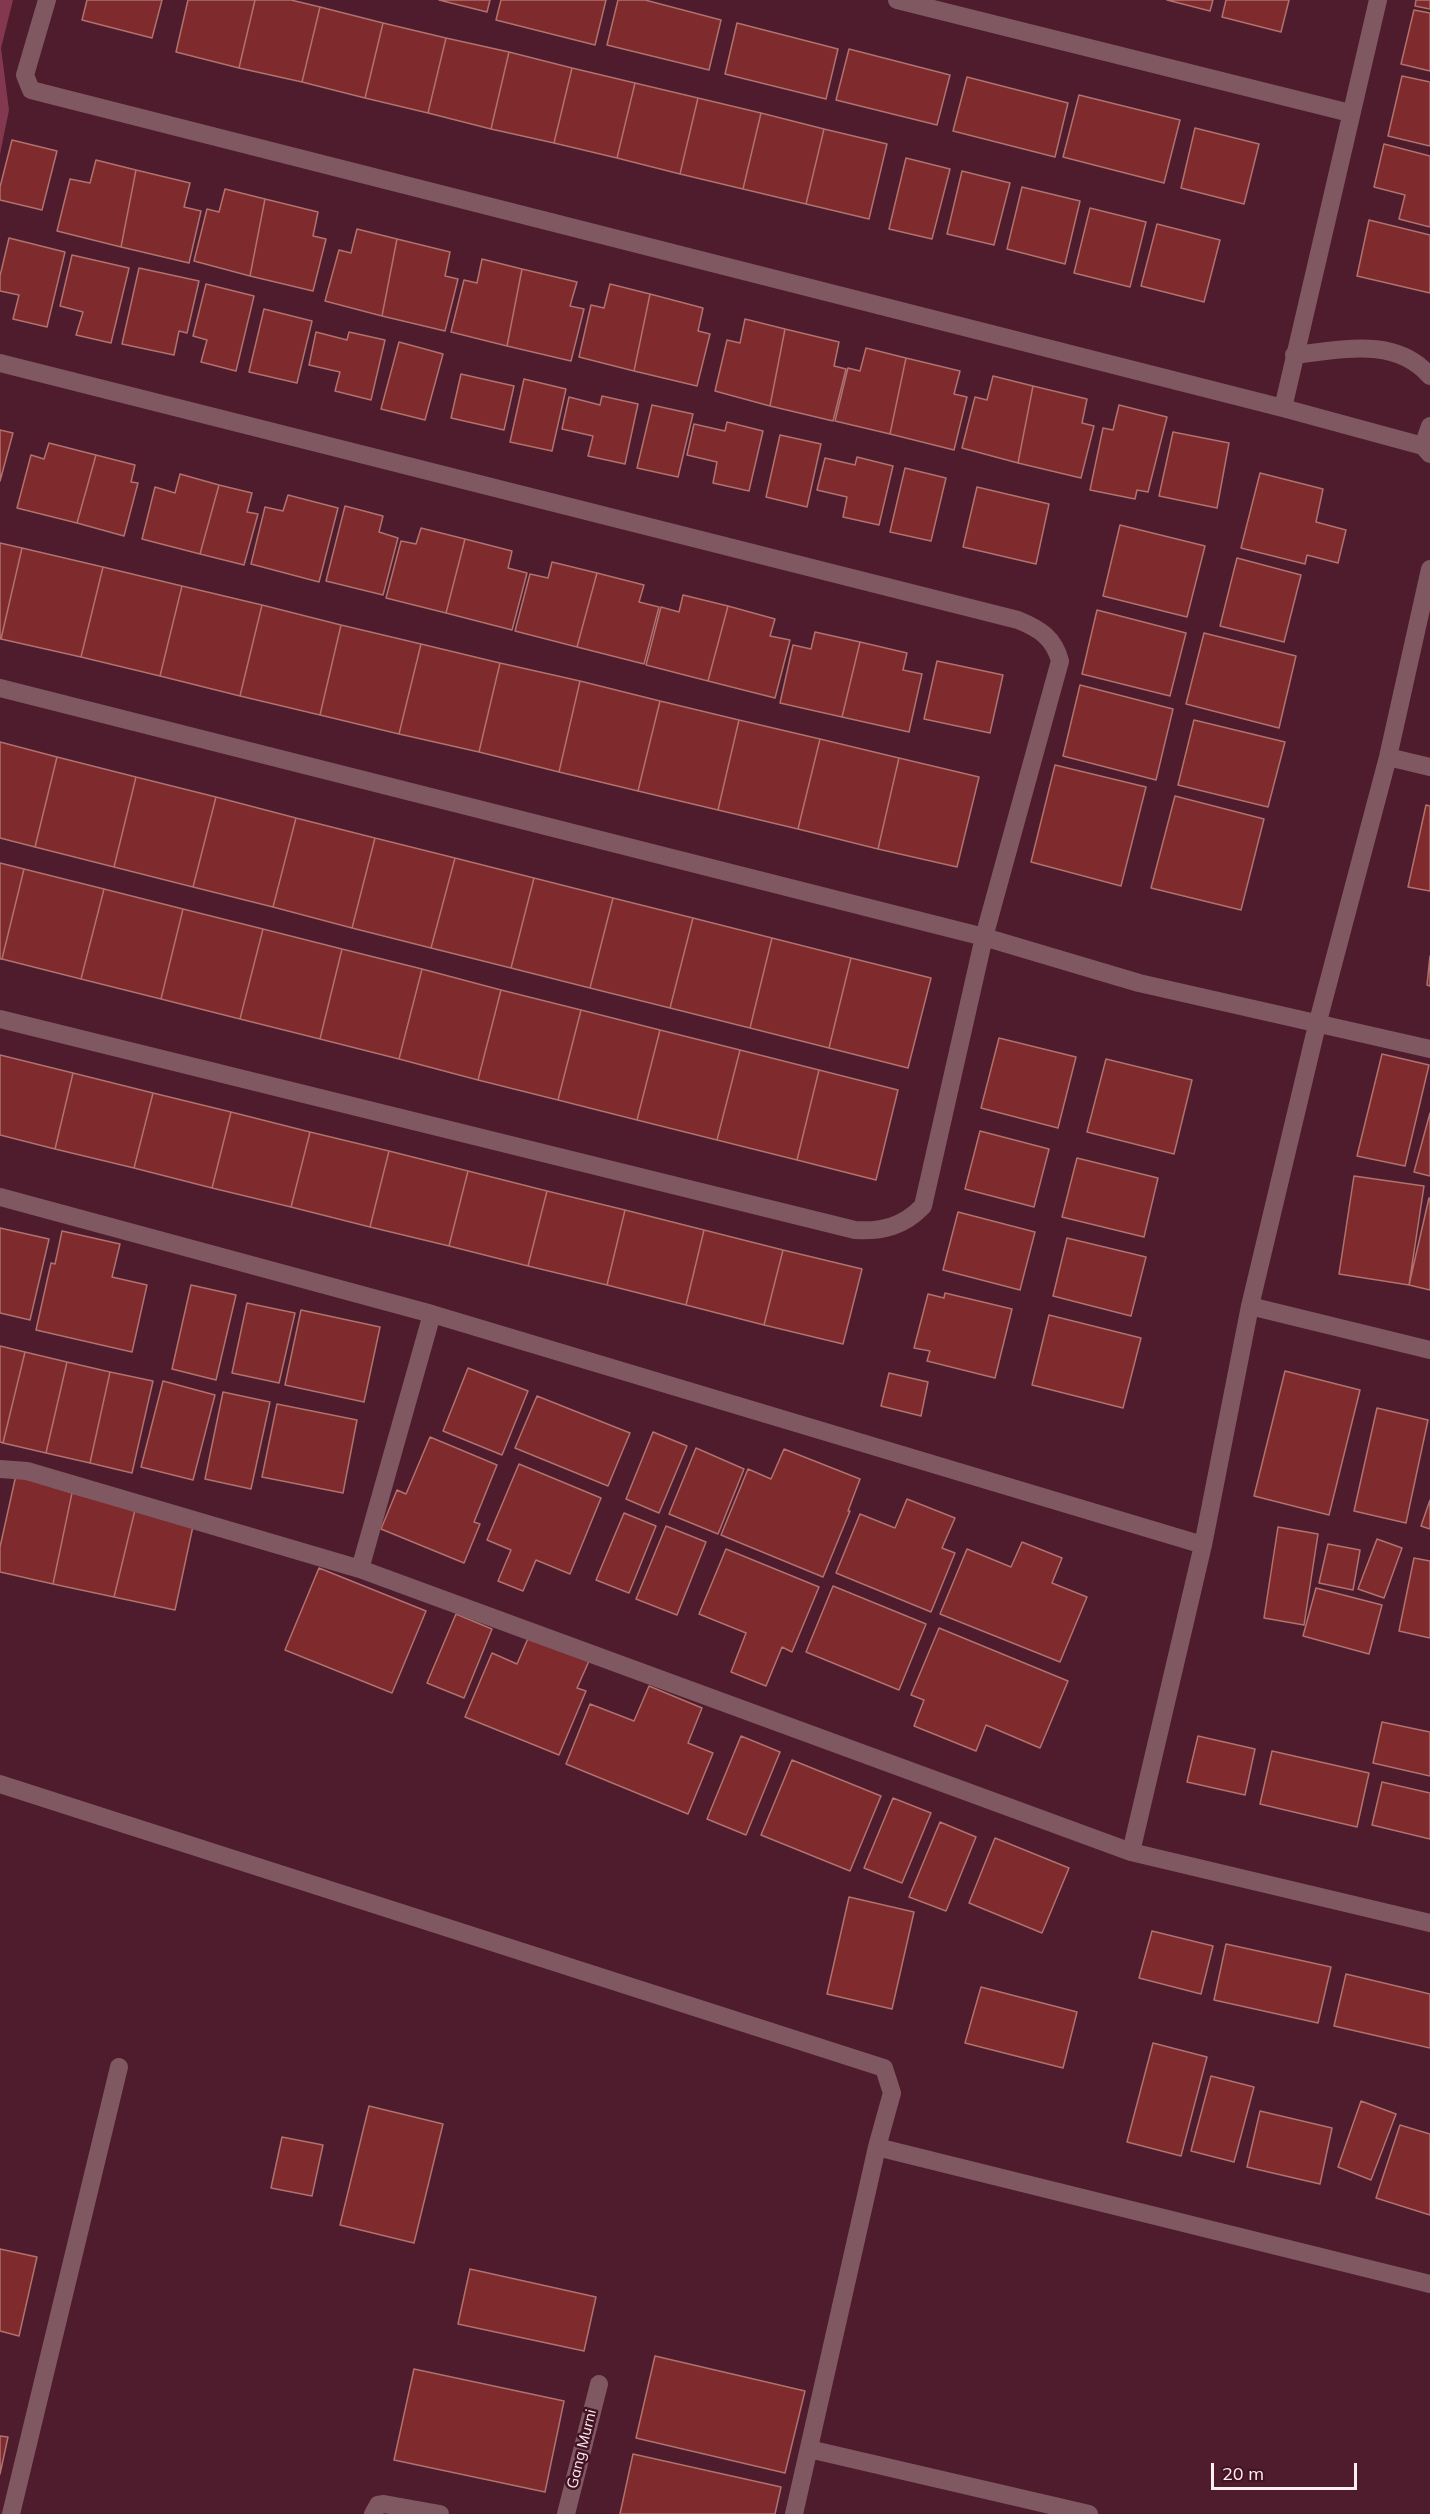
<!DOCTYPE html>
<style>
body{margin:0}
#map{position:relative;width:1430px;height:2514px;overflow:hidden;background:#4f1c2d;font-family:Mulish,sans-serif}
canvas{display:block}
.scale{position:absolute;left:1211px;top:2463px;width:146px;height:27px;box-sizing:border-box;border:3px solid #fceef1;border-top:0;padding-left:8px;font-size:18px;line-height:21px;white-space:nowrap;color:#fceef1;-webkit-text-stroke:4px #431223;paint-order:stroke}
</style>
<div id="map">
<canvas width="1430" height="2514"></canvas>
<div class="scale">20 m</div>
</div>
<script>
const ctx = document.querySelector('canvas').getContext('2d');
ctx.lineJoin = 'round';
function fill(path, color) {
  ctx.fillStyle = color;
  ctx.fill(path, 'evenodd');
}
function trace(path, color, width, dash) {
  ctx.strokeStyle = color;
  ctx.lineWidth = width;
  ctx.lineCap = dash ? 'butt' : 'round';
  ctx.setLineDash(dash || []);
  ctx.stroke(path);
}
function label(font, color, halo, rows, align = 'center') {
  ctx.font = font + ' Mulish,sans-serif';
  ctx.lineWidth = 5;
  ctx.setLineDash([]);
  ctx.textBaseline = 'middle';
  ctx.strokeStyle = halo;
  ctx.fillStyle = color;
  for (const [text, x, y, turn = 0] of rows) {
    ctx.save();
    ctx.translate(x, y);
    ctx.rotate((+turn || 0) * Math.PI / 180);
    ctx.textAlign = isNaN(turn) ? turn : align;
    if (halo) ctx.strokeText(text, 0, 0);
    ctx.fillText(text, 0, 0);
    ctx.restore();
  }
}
const green = new Path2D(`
 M 0,0 L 13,0 L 1,48 L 9,110 L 0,154 Z`);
const building = new Path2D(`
 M 87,0 L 162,0 L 152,38 L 82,20 Z
 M 188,0 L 255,0 L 239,68 L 176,52 Z
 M 255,0 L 291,0 L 320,7 L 302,82 L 239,68 Z
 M 439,0 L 490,0 L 487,12 Z
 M 501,0 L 606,0 L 595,45 L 496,20 Z
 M 618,0 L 645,0 L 721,20 L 709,70 L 607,45 Z
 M 1167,0 L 1213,0 L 1210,11 Z
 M 1226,0 L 1289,0 L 1281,32 L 1222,17 Z
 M 1416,0 L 1430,0 L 1430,9 L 1415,6 Z
 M 320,7 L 383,23 L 365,98 L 302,82 Z
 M 1414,10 L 1430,13 L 1430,71 L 1401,64 Z
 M 383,23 L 446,38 L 428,113 L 365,98 Z
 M 737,23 L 838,49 L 826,99 L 725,74 Z
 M 446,38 L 509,52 L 491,129 L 428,113 Z
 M 849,49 L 950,75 L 937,125 L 836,100 Z
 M 509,52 L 572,68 L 554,143 L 491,129 Z
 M 572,68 L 635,83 L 617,158 L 554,143 Z
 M 1402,76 L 1430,82 L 1430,146 L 1388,136 Z
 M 967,77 L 1068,103 L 1055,157 L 953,131 Z
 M 635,83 L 698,98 L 680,174 L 617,158 Z
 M 1079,95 L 1180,120 L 1164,183 L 1063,157 Z
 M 698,98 L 761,113 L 743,189 L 680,174 Z
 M 761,113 L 824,129 L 806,204 L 743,189 Z
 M 1195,128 L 1259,144 L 1244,204 L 1181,188 Z
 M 824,129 L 887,144 L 869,219 L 806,204 Z
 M 12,140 L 57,151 L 42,210 L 0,200 L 0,187 Z
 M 1384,144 L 1430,156 L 1430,227 L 1399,219 L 1405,195 L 1374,187 Z
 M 906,158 L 950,169 L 932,239 L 889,229 Z
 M 96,160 L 136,170 L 121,247 L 57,231 L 70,179 L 90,183 Z
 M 136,170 L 190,183 L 184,207 L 201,211 L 189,263 L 121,247 Z
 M 962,171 L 1010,183 L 994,245 L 947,234 Z
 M 1022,187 L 1080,201 L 1065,264 L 1007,249 Z
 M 225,189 L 265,199 L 250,276 L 194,261 L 207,209 L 219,212 Z
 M 265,199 L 318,212 L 313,236 L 326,239 L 313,291 L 250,276 Z
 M 1090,208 L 1146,222 L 1130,287 L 1074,273 Z
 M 1369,220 L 1430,235 L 1430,293 L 1357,276 Z
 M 1157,224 L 1220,240 L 1204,302 L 1141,286 Z
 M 357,229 L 397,239 L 382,316 L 325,301 L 339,250 L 351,253 Z
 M 9,238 L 65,252 L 47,327 L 13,319 L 19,295 L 0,291 L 0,276 Z
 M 397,239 L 450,252 L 445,276 L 458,279 L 445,331 L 382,316 Z
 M 72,255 L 129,268 L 111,343 L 76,335 L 83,312 L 60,306 Z
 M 482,259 L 522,269 L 507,346 L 451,332 L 464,280 L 477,283 Z
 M 139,268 L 199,281 L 187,333 L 179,331 L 174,355 L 122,344 Z
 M 522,269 L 577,282 L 570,306 L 584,309 L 571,361 L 507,346 Z
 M 206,284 L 254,296 L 236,371 L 201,362 L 207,340 L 193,336 Z
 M 610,284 L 650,294 L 634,371 L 579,357 L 591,305 L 604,308 Z
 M 650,294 L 703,308 L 698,331 L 710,334 L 697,386 L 634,371 Z
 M 264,309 L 312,321 L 297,383 L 249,372 Z
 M 745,319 L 785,329 L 770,406 L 715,391 L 727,340 L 740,343 Z
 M 785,329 L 839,342 L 834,366 L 846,369 L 833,421 L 770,406 Z
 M 316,332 L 347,340 L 349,332 L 385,340 L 371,400 L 335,391 L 340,372 L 309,365 Z
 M 399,342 L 443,354 L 425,420 L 381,409 Z
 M 866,348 L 906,358 L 890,434 L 835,421 L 848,368 L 860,371 Z
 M 906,358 L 960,371 L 954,394 L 967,397 L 954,450 L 890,434 Z
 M 461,374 L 514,386 L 504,430 L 451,418 Z
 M 993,376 L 1033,386 L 1018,463 L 962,448 L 975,397 L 987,400 Z
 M 524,379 L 566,389 L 552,451 L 510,442 Z
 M 1033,386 L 1087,399 L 1082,423 L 1094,426 L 1081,478 L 1018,463 Z
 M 602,396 L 638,404 L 625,464 L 588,456 L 593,436 L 562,429 L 569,397 L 600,405 Z
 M 652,405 L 693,414 L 678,477 L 637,468 Z
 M 1119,405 L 1167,417 L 1148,492 L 1137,490 L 1135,499 L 1090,490 L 1103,428 L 1113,430 Z
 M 727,422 L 763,431 L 749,491 L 713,483 L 717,462 L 687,455 L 694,424 L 725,431 Z
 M 0,430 L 13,433 L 0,481 Z
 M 1173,432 L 1229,443 L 1217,508 L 1159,496 Z
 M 780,435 L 821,444 L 807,507 L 766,497 Z
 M 49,443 L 96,455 L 77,523 L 17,508 L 31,455 L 44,459 Z
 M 96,455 L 135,465 L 131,482 L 138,483 L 124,536 L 77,523 Z
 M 857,457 L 893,466 L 879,525 L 843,517 L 847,497 L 817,490 L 825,458 L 855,465 Z
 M 905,468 L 946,478 L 931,541 L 890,532 Z
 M 1260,473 L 1323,489 L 1316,522 L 1346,530 L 1338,563 L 1307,555 L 1305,564 L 1241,548 Z
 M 180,474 L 219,485 L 200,554 L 142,539 L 155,487 L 175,493 Z
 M 219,485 L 252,493 L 247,512 L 258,514 L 244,565 L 200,554 Z
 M 977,487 L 1049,504 L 1036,564 L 963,547 Z
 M 288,495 L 338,508 L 319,582 L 251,564 L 265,507 L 283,511 Z
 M 345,506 L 383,516 L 379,532 L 398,538 L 383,595 L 326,581 Z
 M 1120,525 L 1205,546 L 1187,617 L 1103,596 Z
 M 421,528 L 465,539 L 446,613 L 386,598 L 401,541 L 416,544 Z
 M 465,539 L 512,551 L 508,568 L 527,573 L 512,630 L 446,613 Z
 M 0,543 L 22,548 L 1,639 L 0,639 Z
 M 22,548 L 103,567 L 81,657 L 1,639 Z
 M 1237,558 L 1301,575 L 1284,642 L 1220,626 Z
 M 552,562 L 597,573 L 577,647 L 515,631 L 530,574 L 548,578 Z
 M 103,567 L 182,586 L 160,676 L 81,657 Z
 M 597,573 L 644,585 L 639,602 L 659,607 L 644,664 L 577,647 Z
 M 182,586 L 262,605 L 240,696 L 160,676 Z
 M 683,595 L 728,606 L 708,681 L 646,665 L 661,607 L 679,612 Z
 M 262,605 L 341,625 L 320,715 L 240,696 Z
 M 728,606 L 775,619 L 770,636 L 790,640 L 775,698 L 708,681 Z
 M 1097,610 L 1186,633 L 1170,696 L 1082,674 Z
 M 341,625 L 421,644 L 399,734 L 320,715 Z
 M 815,632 L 860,642 L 842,717 L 780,703 L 793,645 L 811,649 Z
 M 1204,633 L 1296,656 L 1279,728 L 1186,704 Z
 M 860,642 L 907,653 L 903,670 L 922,674 L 909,732 L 842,717 Z
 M 421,644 L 500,663 L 479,752 L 399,734 Z
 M 937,661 L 1003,675 L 990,733 L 924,719 Z
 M 500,663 L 580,681 L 559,772 L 479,752 Z
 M 580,681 L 660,701 L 638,791 L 559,772 Z
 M 1080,685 L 1173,709 L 1156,780 L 1063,756 Z
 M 660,701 L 739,720 L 718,810 L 638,791 Z
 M 739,720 L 820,739 L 798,829 L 718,810 Z
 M 1194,720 L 1285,742 L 1268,807 L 1178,785 Z
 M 820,739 L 899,758 L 878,849 L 798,829 Z
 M 0,742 L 57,757 L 35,847 L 0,838 Z
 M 57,757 L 136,777 L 114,867 L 35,847 Z
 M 899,758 L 979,777 L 957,867 L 878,849 Z
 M 1055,765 L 1146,787 L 1121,886 L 1031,862 Z
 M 136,777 L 216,797 L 193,887 L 114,867 Z
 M 1175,796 L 1264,819 L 1241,910 L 1151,888 Z
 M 216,797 L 296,818 L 273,907 L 193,887 Z
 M 1426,805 L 1430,806 L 1430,891 L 1408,887 Z
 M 296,818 L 375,838 L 352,928 L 273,907 Z
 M 375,838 L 455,858 L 431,948 L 352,928 Z
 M 455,858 L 534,878 L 511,968 L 431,948 Z
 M 0,863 L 24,869 L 2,959 L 0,959 Z
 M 24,869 L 104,889 L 81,979 L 2,959 Z
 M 534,878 L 613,898 L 590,988 L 511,968 Z
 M 104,889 L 183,909 L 161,999 L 81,979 Z
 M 613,898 L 693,918 L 670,1008 L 590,988 Z
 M 183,909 L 263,929 L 240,1019 L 161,999 Z
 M 693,918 L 772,938 L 750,1028 L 670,1008 Z
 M 263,929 L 342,949 L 320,1039 L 240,1019 Z
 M 772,938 L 851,958 L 829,1048 L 750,1028 Z
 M 342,949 L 422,969 L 399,1059 L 320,1039 Z
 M 1430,956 L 1430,986 L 1427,985 Z
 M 851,958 L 931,978 L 908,1068 L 829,1048 Z
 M 422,969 L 501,990 L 478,1080 L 399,1059 Z
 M 501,990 L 581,1010 L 558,1100 L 478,1080 Z
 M 581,1010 L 660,1030 L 637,1120 L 558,1100 Z
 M 660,1030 L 740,1050 L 717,1140 L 637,1120 Z
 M 999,1038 L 1076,1057 L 1058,1128 L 981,1108 Z
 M 740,1050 L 819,1070 L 797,1160 L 717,1140 Z
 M 1382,1054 L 1429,1065 L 1405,1166 L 1357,1156 Z
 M 0,1055 L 73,1073 L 55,1149 L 0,1135 Z
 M 1106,1059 L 1192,1080 L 1174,1154 L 1087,1132 Z
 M 819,1070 L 898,1090 L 876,1180 L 797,1160 Z
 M 73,1073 L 153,1093 L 134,1168 L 55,1149 Z
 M 153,1093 L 231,1112 L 212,1188 L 134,1168 Z
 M 231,1112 L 310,1132 L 291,1207 L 212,1188 Z
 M 1430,1113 L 1430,1176 L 1414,1172 Z
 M 980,1131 L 1049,1149 L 1034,1207 L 965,1189 Z
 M 310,1132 L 389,1151 L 370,1227 L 291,1207 Z
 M 389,1151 L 468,1171 L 449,1246 L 370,1227 Z
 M 1077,1158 L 1158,1178 L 1144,1237 L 1062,1217 Z
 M 468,1171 L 547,1191 L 528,1266 L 449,1246 Z
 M 1354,1176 L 1424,1186 L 1409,1285 L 1339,1274 Z
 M 547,1191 L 625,1210 L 607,1285 L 528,1266 Z
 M 1429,1198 L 1430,1198 L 1430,1290 L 1409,1285 Z
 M 625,1210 L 704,1230 L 686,1305 L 607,1285 Z
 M 958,1212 L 1035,1232 L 1020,1290 L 943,1270 Z
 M 0,1228 L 49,1239 L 30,1320 L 0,1313 Z
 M 704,1230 L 783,1250 L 764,1325 L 686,1305 Z
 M 62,1231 L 120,1244 L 112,1277 L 147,1285 L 132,1352 L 36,1330 L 51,1263 L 55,1264 Z
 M 1067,1238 L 1146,1257 L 1131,1316 L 1053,1296 Z
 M 783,1250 L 862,1269 L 843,1344 L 764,1325 Z
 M 191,1285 L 236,1295 L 216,1380 L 172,1369 Z
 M 945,1293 L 1012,1309 L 995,1378 L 927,1361 L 930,1351 L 914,1348 L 928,1294 L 944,1298 Z
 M 247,1303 L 295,1313 L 279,1383 L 232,1373 Z
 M 301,1310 L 380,1327 L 364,1402 L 285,1385 Z
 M 1049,1315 L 1141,1338 L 1123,1408 L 1032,1385 Z
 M 0,1346 L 25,1352 L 3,1443 L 0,1442 Z
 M 25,1352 L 67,1362 L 46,1453 L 3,1443 Z
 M 67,1362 L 110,1372 L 90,1463 L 46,1453 Z
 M 468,1368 L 528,1391 L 502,1455 L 443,1431 Z
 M 1285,1371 L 1360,1390 L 1329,1515 L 1254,1496 Z
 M 110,1372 L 153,1381 L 132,1473 L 90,1463 Z
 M 889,1373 L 928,1382 L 921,1416 L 881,1406 Z
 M 163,1381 L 215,1395 L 193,1480 L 141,1467 Z
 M 223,1392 L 270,1402 L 251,1489 L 205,1479 Z
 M 537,1396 L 630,1433 L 608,1486 L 515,1448 Z
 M 277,1404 L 357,1420 L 343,1493 L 262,1477 Z
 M 1377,1408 L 1428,1420 L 1406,1523 L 1354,1511 Z
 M 653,1432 L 687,1446 L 659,1513 L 626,1499 Z
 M 430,1437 L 497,1465 L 474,1522 L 480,1524 L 464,1563 L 381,1529 L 397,1490 L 406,1494 Z
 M 696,1448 L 744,1469 L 718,1534 L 669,1514 Z
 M 784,1449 L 860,1479 L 848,1511 L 850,1511 L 823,1577 L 721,1535 L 748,1469 L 771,1479 Z
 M 519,1464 L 601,1498 L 570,1574 L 536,1560 L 523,1591 L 498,1581 L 511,1550 L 487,1540 Z
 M 16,1475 L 72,1493 L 53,1584 L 0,1572 L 0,1547 Z
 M 72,1493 L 135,1510 L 114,1597 L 53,1584 Z
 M 907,1499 L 955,1518 L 942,1548 L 955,1553 L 931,1612 L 836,1573 L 860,1514 L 895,1528 Z
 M 1430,1500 L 1430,1529 L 1421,1526 Z
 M 135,1510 L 193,1526 L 175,1610 L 114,1597 Z
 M 624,1513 L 656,1526 L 629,1593 L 596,1580 Z
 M 666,1526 L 706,1542 L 677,1615 L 636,1599 Z
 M 1278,1527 L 1318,1534 L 1304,1625 L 1264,1618 Z
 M 1377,1539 L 1402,1548 L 1384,1598 L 1358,1589 Z
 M 1022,1542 L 1062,1558 L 1052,1583 L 1087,1597 L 1060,1662 L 940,1614 L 967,1549 L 1011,1567 Z
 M 1328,1544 L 1360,1550 L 1353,1590 L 1319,1583 Z
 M 726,1549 L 819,1587 L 792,1652 L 782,1647 L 766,1686 L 731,1672 L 746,1633 L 699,1614 Z
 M 1414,1558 L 1430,1561 L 1430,1638 L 1399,1631 Z
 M 319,1568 L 426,1611 L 392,1693 L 285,1650 Z
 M 833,1586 L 926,1624 L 899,1690 L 806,1652 Z
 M 1316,1588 L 1382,1605 L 1369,1654 L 1303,1636 Z
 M 456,1614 L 492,1629 L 464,1698 L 427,1683 Z
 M 939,1628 L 1068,1681 L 1040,1748 L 986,1725 L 976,1751 L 914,1726 L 924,1700 L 911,1695 Z
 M 529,1636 L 589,1661 L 577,1688 L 586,1691 L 559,1755 L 465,1717 L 492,1653 L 517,1664 Z
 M 649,1686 L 702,1708 L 688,1743 L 713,1753 L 688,1814 L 566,1764 L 590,1704 L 634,1721 Z
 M 1382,1722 L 1430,1732 L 1430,1776 L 1373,1763 Z
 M 741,1736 L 780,1752 L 746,1835 L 707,1819 Z
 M 1198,1736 L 1255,1749 L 1245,1795 L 1187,1782 Z
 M 1272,1751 L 1369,1773 L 1357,1827 L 1260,1804 Z
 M 792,1760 L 881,1796 L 850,1871 L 761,1835 Z
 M 1382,1782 L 1430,1793 L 1430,1839 L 1372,1825 Z
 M 893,1798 L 931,1813 L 902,1883 L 864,1868 Z
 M 940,1822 L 976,1837 L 946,1911 L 909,1897 Z
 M 995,1838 L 1069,1868 L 1042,1933 L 969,1903 Z
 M 849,1897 L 914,1912 L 892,2009 L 827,1994 Z
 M 1152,1931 L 1213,1946 L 1201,1994 L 1139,1978 Z
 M 1226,1944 L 1331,1967 L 1318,2023 L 1214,2000 Z
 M 1346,1974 L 1430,1994 L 1430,2048 L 1334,2026 Z
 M 981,1987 L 1077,2012 L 1063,2068 L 965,2043 Z
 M 1153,2043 L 1207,2057 L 1181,2156 L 1127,2142 Z
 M 1211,2076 L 1254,2087 L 1234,2162 L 1191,2151 Z
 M 1361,2101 L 1396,2114 L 1371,2180 L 1338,2167 Z
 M 369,2106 L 443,2124 L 414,2243 L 340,2225 Z
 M 1260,2111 L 1332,2128 L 1320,2184 L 1247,2167 Z
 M 1400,2125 L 1430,2134 L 1430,2215 L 1376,2198 Z
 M 282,2137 L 323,2145 L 312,2196 L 271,2188 Z
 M 0,2249 L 37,2257 L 19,2336 L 0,2331 Z
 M 470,2269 L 596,2297 L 584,2351 L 458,2324 Z
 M 655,2356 L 805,2391 L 785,2473 L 636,2438 Z
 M 414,2369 L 564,2401 L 545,2492 L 394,2460 Z
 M 0,2436 L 8,2437 L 0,2474 Z
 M 633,2454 L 781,2487 L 775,2514 L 620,2514 Z`);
const street = new Path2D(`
 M 47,0 L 25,75 L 31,90 L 1283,408 L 1423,446 L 1430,454
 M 897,0 L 1350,113
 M 1294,355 C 1341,350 1395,336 1430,376
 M 0,363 L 1018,620 C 1040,629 1054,638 1060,661 L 984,937 L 923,1206 C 904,1226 882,1232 855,1230 L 0,1019
 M 1283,408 L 1378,0
 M 1423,446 L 1430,426
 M 0,688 L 984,937 L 1139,983 L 1430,1049
 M 1388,757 L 1430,767
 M 0,1197 L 432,1314 L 1203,1545
 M 1250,1306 L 1430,1350
 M 0,1469 L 27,1471 L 360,1569 L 1131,1852 L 1430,1923
 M 360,1569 L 432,1314
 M 0,1784 L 884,2068 L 892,2093 L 877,2147 L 794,2514
 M 1131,1852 L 1203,1545 L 1250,1306 L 1317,1025 L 1388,757 L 1430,569
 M 877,2147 L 1430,2284
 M 809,2449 L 1089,2514
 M 11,2514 L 119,2067
 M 373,2514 L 378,2505 L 384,2504 L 440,2514
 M 566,2514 L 599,2384`);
const streetNames = [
 ["Gang Murni",582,2449,-76]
];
fill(green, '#843850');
fill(building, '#7f2a2c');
trace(building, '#af726f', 1.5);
trace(street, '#7f5862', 18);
label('15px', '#fceef1', '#431223', streetNames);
</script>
